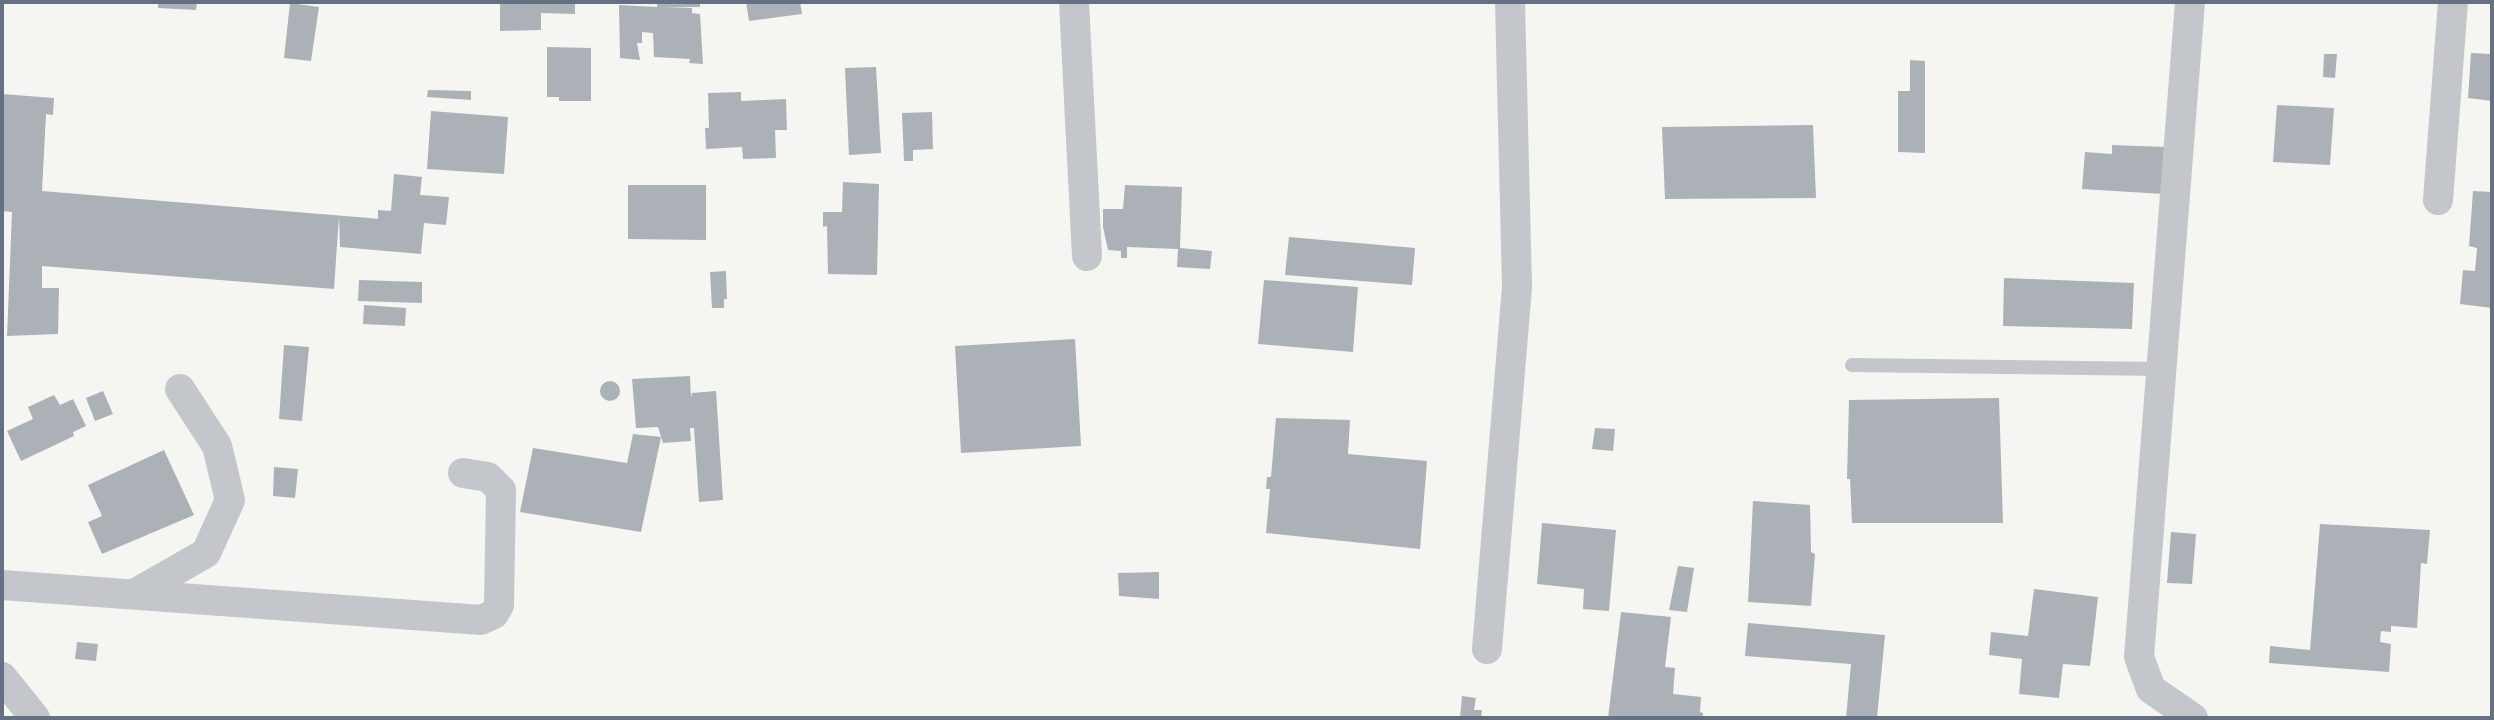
<!DOCTYPE html>
<style>
body{margin:0}
#map{position:relative;width:2494px;height:720px;overflow:hidden;background:#f5f6f2;font-family:"Asap Condensed",sans-serif}
canvas{display:block}
.frame{position:absolute;inset:0;border:4px solid #657082;pointer-events:none}
</style>
<div id="map">
<canvas width="2494" height="720"></canvas>
<div class="frame"></div>
</div>
<script>
const ctx = document.querySelector('canvas').getContext('2d');
ctx.lineJoin = 'round';
function fill(path, color) {
  ctx.fillStyle = color;
  ctx.fill(path, 'evenodd');
}
function trace(path, color, width, dash) {
  ctx.strokeStyle = color;
  ctx.lineWidth = width;
  ctx.lineCap = dash ? 'butt' : 'round';
  ctx.setLineDash(dash || []);
  ctx.stroke(path);
}
const building = new Path2D(`
 M 158,2 L 197,2 L 196,10 L 158,8 Z
 M 500,2 L 575,2 L 575,14 L 541,13 L 541,30 L 500,31 Z
 M 657,2 L 700,2 L 700,7 L 665,7 L 692,8 L 692,13 L 700,14 L 703,64 L 689,63 L 690,59 L 654,57 L 653,33 L 642,32 L 642,43 L 637,43 L 640,60 L 620,58 L 619,5 L 657,7 Z
 M 746,2 L 800,2 L 802,14 L 749,21 Z
 M 290,3 L 319,7 L 311,61 L 284,58 Z
 M 547,47 L 591,48 L 591,101 L 559,101 L 559,97 L 547,97 Z
 M 2471,53 L 2492,54 L 2492,101 L 2468,98 Z
 M 2324,54 L 2337,54 L 2335,78 L 2323,77 Z
 M 1910,60 L 1925,61 L 1925,153 L 1898,152 L 1898,91 L 1910,91 Z
 M 876,67 L 881,153 L 849,155 L 845,68 Z
 M 428,90 L 471,91 L 471,100 L 427,97 Z
 M 741,92 L 741,101 L 786,99 L 787,130 L 775,130 L 776,158 L 743,159 L 742,147 L 706,149 L 705,128 L 709,128 L 708,93 Z
 M 2,94 L 54,98 L 53,115 L 46,114 L 42,191 L 369,218 L 378,219 L 378,210 L 391,211 L 394,174 L 422,177 L 420,195 L 449,197 L 446,225 L 424,223 L 421,254 L 340,247 L 339,216 L 334,289 L 42,266 L 42,288 L 59,288 L 58,334 L 7,336 L 12,212 L 2,211 Z
 M 2277,105 L 2334,108 L 2330,165 L 2273,162 Z
 M 431,111 L 508,117 L 504,174 L 427,169 Z
 M 932,112 L 933,149 L 913,150 L 913,161 L 904,161 L 902,113 Z
 M 1813,125 L 1816,198 L 1665,199 L 1662,127 Z
 M 2112,145 L 2166,147 L 2163,194 L 2082,189 L 2085,152 L 2112,154 Z
 M 843,182 L 879,184 L 877,275 L 828,274 L 827,226 L 823,227 L 823,212 L 842,212 Z
 M 628,185 L 706,185 L 706,240 L 628,239 Z
 M 1125,185 L 1182,187 L 1180,248 L 1212,251 L 1210,269 L 1177,267 L 1178,249 L 1127,247 L 1127,258 L 1121,258 L 1121,251 L 1108,250 L 1103,227 L 1103,209 L 1123,209 Z
 M 2473,191 L 2492,192 L 2492,308 L 2460,304 L 2463,270 L 2475,271 L 2477,248 L 2469,246 Z
 M 1289,237 L 1415,248 L 1412,285 L 1285,275 Z
 M 726,271 L 727,299 L 724,299 L 724,308 L 712,308 L 710,272 Z
 M 2004,278 L 2134,283 L 2132,329 L 2003,326 Z
 M 359,280 L 422,282 L 422,303 L 358,301 Z
 M 1264,280 L 1358,287 L 1353,352 L 1258,344 Z
 M 364,305 L 406,308 L 405,326 L 363,324 Z
 M 1075,339 L 1081,446 L 961,453 L 955,346 Z
 M 284,345 L 309,347 L 302,421 L 279,419 Z
 M 690,376 L 691,398 L 692,393 L 716,391 L 723,500 L 699,502 L 694,428 L 690,428 L 691,441 L 663,443 L 658,427 L 636,428 L 632,379 Z
 M600 391a10 10 0 1 1 20 0a10 10 0 1 1-20 0Z
 M 103,391 L 113,414 L 95,421 L 86,398 Z
 M 54,395 L 60,405 L 73,399 L 86,426 L 73,432 L 74,436 L 21,461 L 7,431 L 33,419 L 28,407 Z
 M 1999,398 L 2003,523 L 1852,523 L 1850,479 L 1847,479 L 1849,400 Z
 M 1276,418 L 1350,420 L 1348,454 L 1427,461 L 1420,549 L 1266,533 L 1270,489 L 1266,489 L 1267,477 L 1271,477 Z
 M 1595,428 L 1615,429 L 1613,451 L 1592,449 Z
 M 633,434 L 661,437 L 641,532 L 520,512 L 533,448 L 627,463 Z
 M 164,450 L 194,515 L 102,554 L 88,522 L 102,516 L 88,485 Z
 M 274,467 L 298,469 L 295,498 L 273,496 Z
 M 1753,501 L 1810,505 L 1811,552 L 1815,554 L 1811,606 L 1748,602 Z
 M 1542,523 L 1616,530 L 1609,611 L 1583,609 L 1584,589 L 1537,584 Z
 M 2320,524 L 2430,530 L 2427,564 L 2421,563 L 2417,628 L 2391,626 L 2391,632 L 2381,631 L 2380,642 L 2391,644 L 2389,672 L 2269,663 L 2270,646 L 2310,650 Z
 M 2171,532 L 2196,534 L 2192,584 L 2167,583 Z
 M 1678,566 L 1694,568 L 1687,612 L 1669,610 Z
 M 1159,572 L 1159,599 L 1119,596 L 1118,573 Z
 M 2034,589 L 2098,597 L 2090,666 L 2063,664 L 2059,698 L 2019,694 L 2022,659 L 1989,655 L 1991,632 L 2028,636 Z
 M 1621,612 L 1671,617 L 1665,667 L 1675,668 L 1673,694 L 1701,697 L 1700,712 L 1703,713 L 1703,718 L 1608,718 Z
 M 1748,623 L 1885,635 L 1877,718 L 1846,718 L 1851,664 L 1745,656 Z
 M 77,642 L 98,644 L 96,661 L 75,659 Z
 M 1462,696 L 1476,698 L 1474,710 L 1482,710 L 1481,718 L 1460,718 Z`);
const service = new Path2D(`
 M 1852,365 L 2161,369`);
const minor = new Path2D(`
 M 1074,2 L 1087,256
 M 2190,2 L 2139,657 L 2151,689 L 2193,718
 M 2438,200 L 2453,2
 M 2,585 L 481,620 L 494,614 L 499,605 L 501,490 L 488,477 L 463,473
 M 136,593 L 206,553 L 230,500 L 217,446 L 180,389
 M 1487,649 L 1517,287 L 1510,2
 M 2,677 L 35,718`);
fill(building, '#acb1b8');
trace(service, '#c3c6ca', 14);
trace(minor, '#c3c6ca', 30);
</script>
